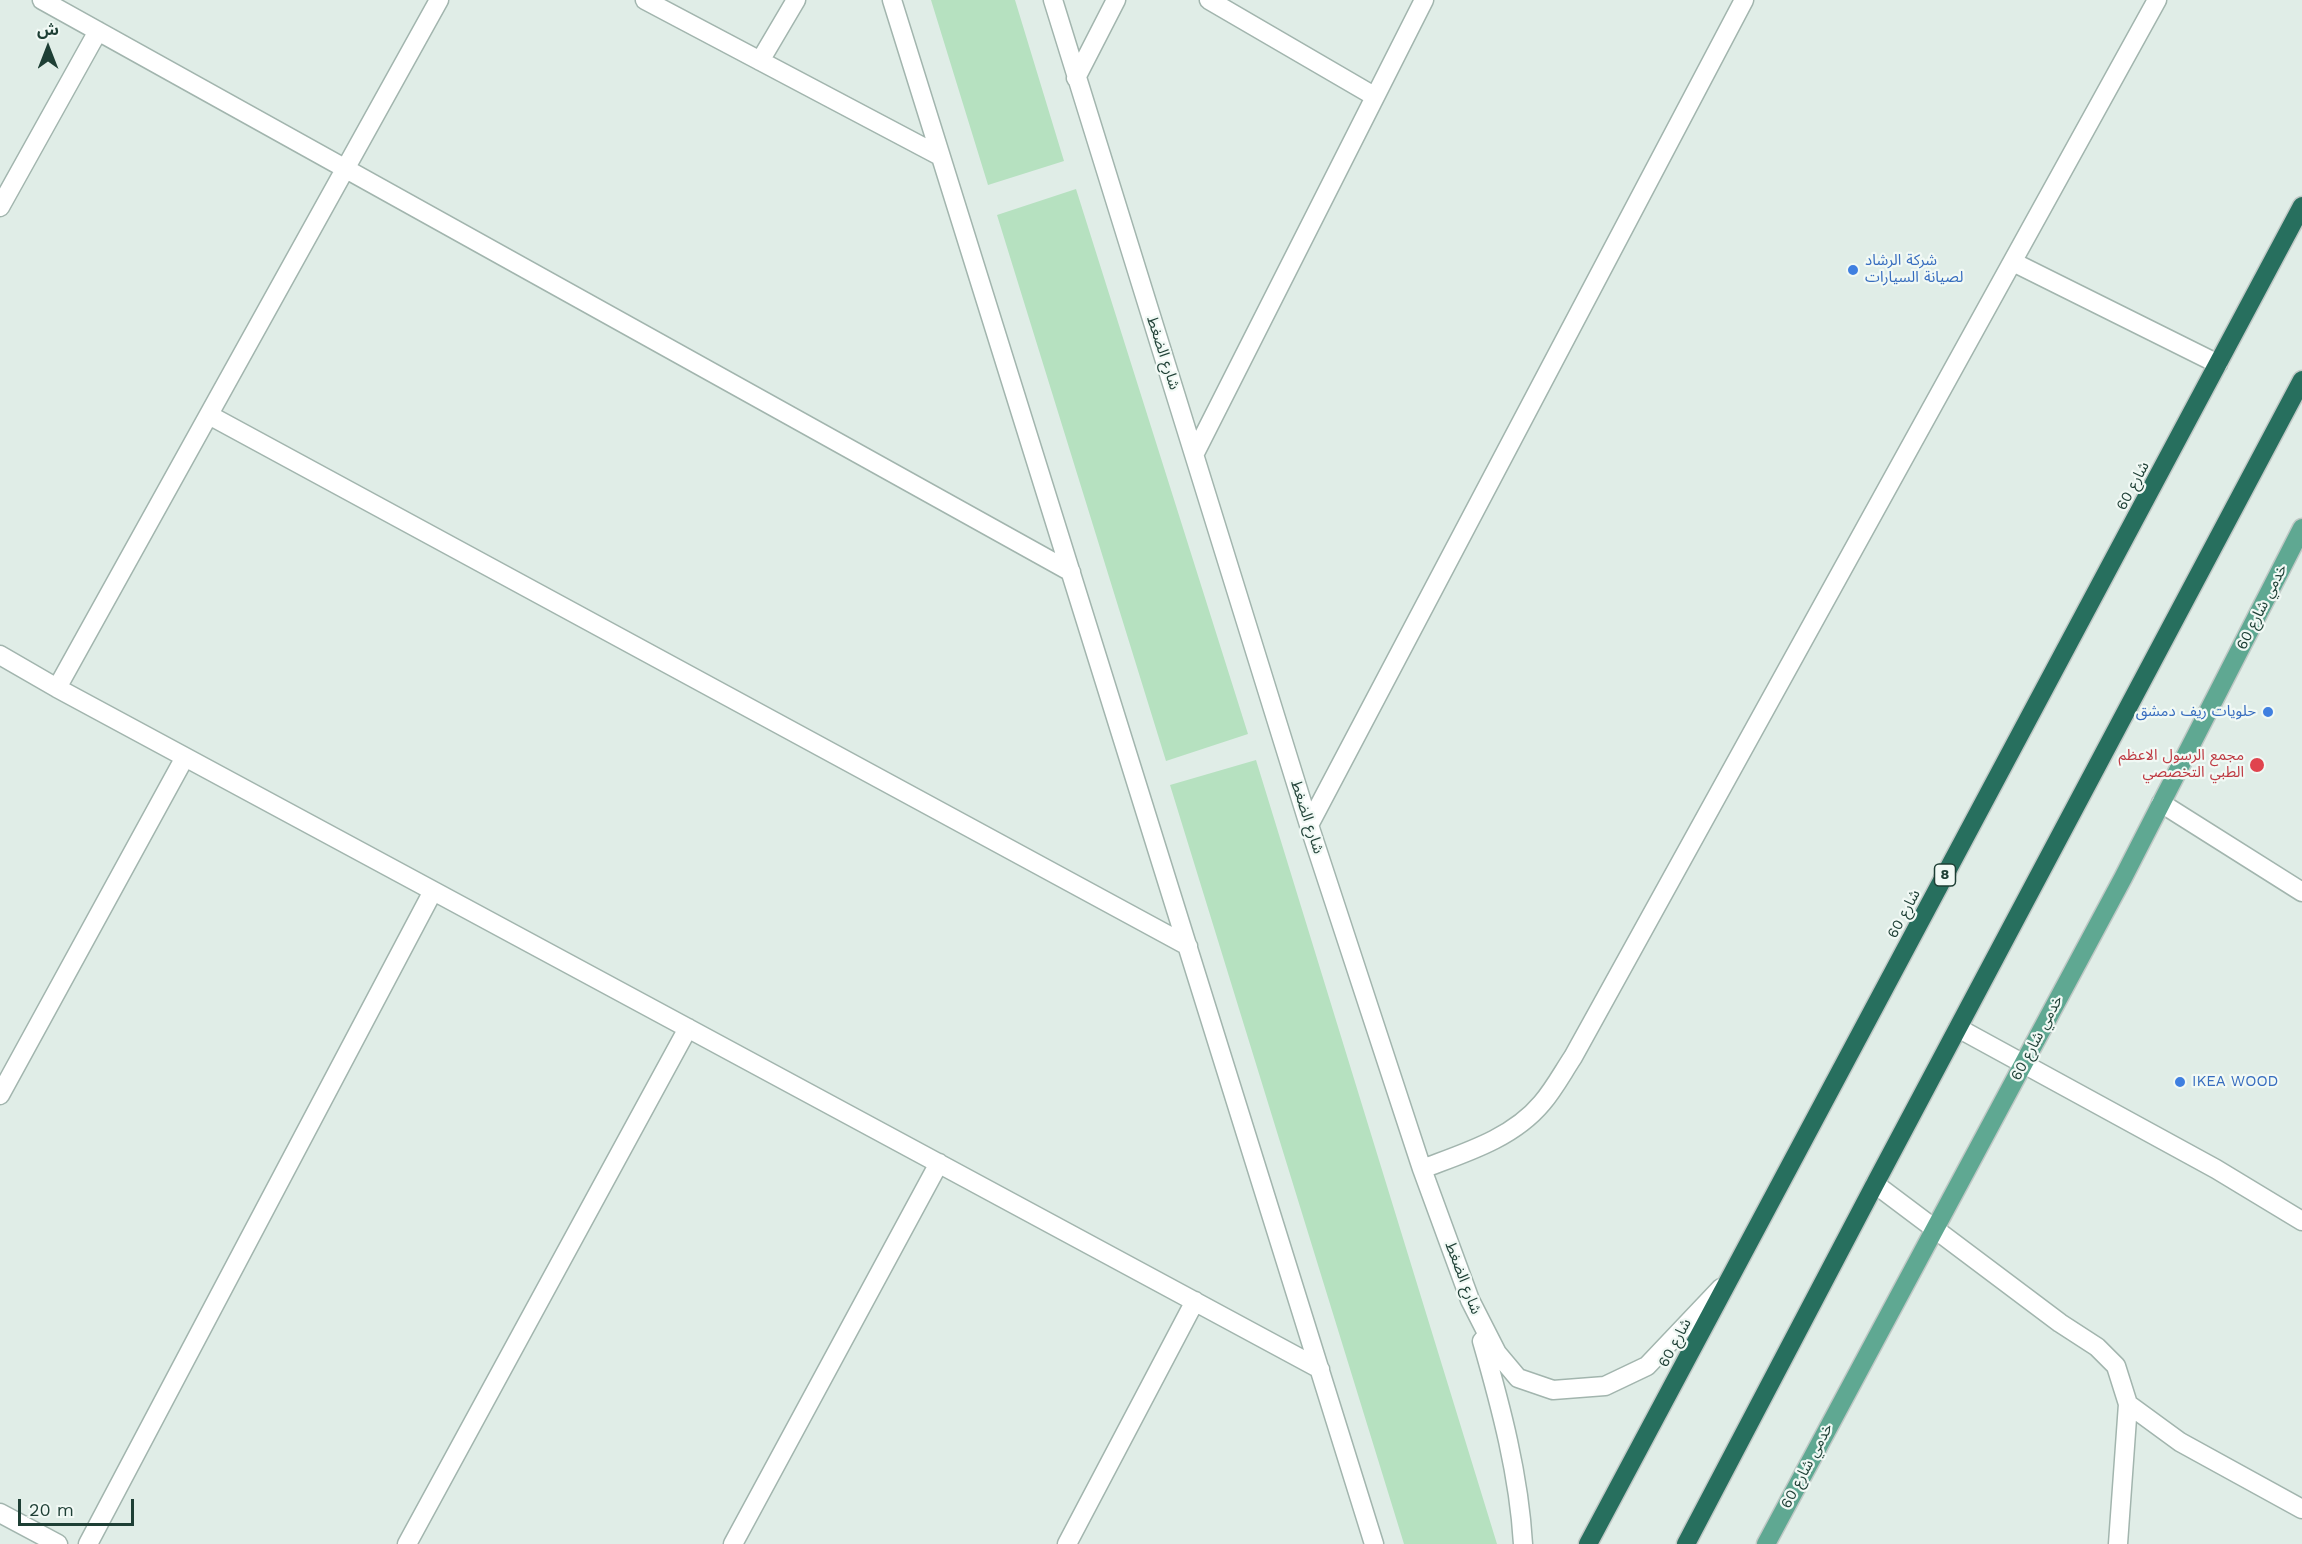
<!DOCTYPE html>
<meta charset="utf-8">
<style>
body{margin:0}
#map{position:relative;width:2302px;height:1544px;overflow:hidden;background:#e0ede7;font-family:"Work Sans","Noto Sans Arabic",sans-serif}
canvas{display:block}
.north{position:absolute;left:18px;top:18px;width:60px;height:60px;-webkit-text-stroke:4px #f1f9f5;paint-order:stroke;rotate:0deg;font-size:16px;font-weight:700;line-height:24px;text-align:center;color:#1e3f35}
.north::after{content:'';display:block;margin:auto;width:21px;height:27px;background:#1e3f35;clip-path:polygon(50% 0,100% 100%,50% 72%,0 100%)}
.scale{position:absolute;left:18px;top:1499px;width:116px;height:27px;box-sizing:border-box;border:3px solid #1e3f35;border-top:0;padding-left:8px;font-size:18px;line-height:21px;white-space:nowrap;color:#1e3f35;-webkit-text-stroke:4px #f1f9f5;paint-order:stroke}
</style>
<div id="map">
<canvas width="2302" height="1544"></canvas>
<div class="north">ش</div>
<div class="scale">20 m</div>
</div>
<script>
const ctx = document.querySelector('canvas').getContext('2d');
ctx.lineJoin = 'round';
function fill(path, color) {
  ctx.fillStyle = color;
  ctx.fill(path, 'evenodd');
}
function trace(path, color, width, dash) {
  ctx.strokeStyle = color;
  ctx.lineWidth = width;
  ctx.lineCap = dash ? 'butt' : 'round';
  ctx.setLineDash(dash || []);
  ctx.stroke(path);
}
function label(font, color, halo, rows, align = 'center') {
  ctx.font = font + ' "Work Sans","Noto Sans Arabic",sans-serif';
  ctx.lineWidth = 4.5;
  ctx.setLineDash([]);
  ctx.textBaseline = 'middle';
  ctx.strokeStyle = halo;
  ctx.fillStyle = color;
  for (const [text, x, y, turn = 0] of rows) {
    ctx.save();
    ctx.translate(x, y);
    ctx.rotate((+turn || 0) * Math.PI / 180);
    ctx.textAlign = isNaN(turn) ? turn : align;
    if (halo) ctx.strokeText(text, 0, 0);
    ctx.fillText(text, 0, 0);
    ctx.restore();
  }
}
const green = new Path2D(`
 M 931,0 L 1015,0 L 1064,161 L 988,185 Z
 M 1076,189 L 1248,734 L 1166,761 L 997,215 Z
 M 1256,760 L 1497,1544 L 1404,1544 L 1170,785 Z`);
const minor = new Path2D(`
 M 42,0 L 1071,572
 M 645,0 L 940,156
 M 892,0 L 1374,1544
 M 1053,0 L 1309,825 L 1422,1169 L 1470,1300 L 1497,1353 L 1518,1378 L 1553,1390 L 1605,1386 L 1647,1366 L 1721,1288
 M 1209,0 L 1374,96
 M 760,61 L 796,0
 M 1076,78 L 1116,0
 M 0,207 L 98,31
 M 2013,262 L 2218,364
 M 209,415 L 1188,946
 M 1195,453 L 1424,0
 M 0,655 L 57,688 L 1320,1369
 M 57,688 L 439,0
 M 2161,803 L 2302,892
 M 1309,825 L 1744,0
 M 1958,1028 L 2216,1169 L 2302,1221
 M 0,1095 L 185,757
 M 1422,1169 C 1464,1153 1512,1139 1542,1103 C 1554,1089 1563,1072 1573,1057 L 2157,0
 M 1875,1184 L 2060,1323 L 2097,1347 L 2116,1366 L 2128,1404 L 2118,1544
 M 1482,1341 C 1501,1407 1519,1475 1523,1544
 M 2128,1404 L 2180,1442 L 2302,1509
 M 0,1513 L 58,1544
 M 88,1544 L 433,891
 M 407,1544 L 688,1028
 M 733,1544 L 939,1163
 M 1067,1544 L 1195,1301`);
const major = new Path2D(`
 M 1766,1544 L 2123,878 L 2302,528`);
const highway = new Path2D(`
 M 1588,1544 L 2302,206
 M 1686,1544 L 1875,1184 L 2302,380`);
const markers = [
 [1853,270,6,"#3f7fe0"],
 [2268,712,6,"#3f7fe0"],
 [2257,765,8,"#e0444e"],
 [2180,1082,6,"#3f7fe0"]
];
const shields = [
 [1945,875,21]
];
const shieldNames = [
 ["8",1945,875]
];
const shopNames = [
 ["شركة الرشاد",1865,261],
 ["لصيانة السيارات",1865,278],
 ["حلويات ريف دمشق",2256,712,"right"],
 ["IKEA WOOD",2192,1082]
];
const streetNames = [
 ["شارع الضغط",1163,353,72],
 ["شارع 60",2133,486,-62],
 ["خدمي شارع 60",2262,607,-63],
 ["شارع الضغط",1307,817,72],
 ["شارع 60",1904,914,-62],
 ["خدمي شارع 60",2037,1038,-62],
 ["شارع الضغط",1463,1278,69],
 ["شارع 60",1675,1343,-62],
 ["خدمي شارع 60",1807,1466,-62]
];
const healthNames = [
 ["مجمع الرسول الاعظم",2244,756],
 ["الطبي التخصصي",2244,773]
];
fill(green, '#b6e1c0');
trace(minor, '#a2b5ae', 21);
trace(major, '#c0c9c6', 21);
trace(highway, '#c0c9c6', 21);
trace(minor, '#fff', 18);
trace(major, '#5fa892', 18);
trace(highway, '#276f5e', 18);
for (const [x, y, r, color] of markers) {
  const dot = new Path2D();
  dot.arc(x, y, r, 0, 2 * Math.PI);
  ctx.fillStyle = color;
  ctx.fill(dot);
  trace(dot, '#f1f9f5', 2);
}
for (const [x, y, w] of shields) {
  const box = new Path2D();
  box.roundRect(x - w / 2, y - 11, w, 22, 4.5);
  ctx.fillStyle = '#f1f9f5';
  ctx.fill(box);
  trace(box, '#1e3f35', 1.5);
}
label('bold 14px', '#1e3f35', null, shieldNames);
label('15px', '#366cbe', '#f1f9f5', shopNames, 'left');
label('15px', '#1e3f35', '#f1f9f5', streetNames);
label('15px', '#be3a42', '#f1f9f5', healthNames, 'right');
</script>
